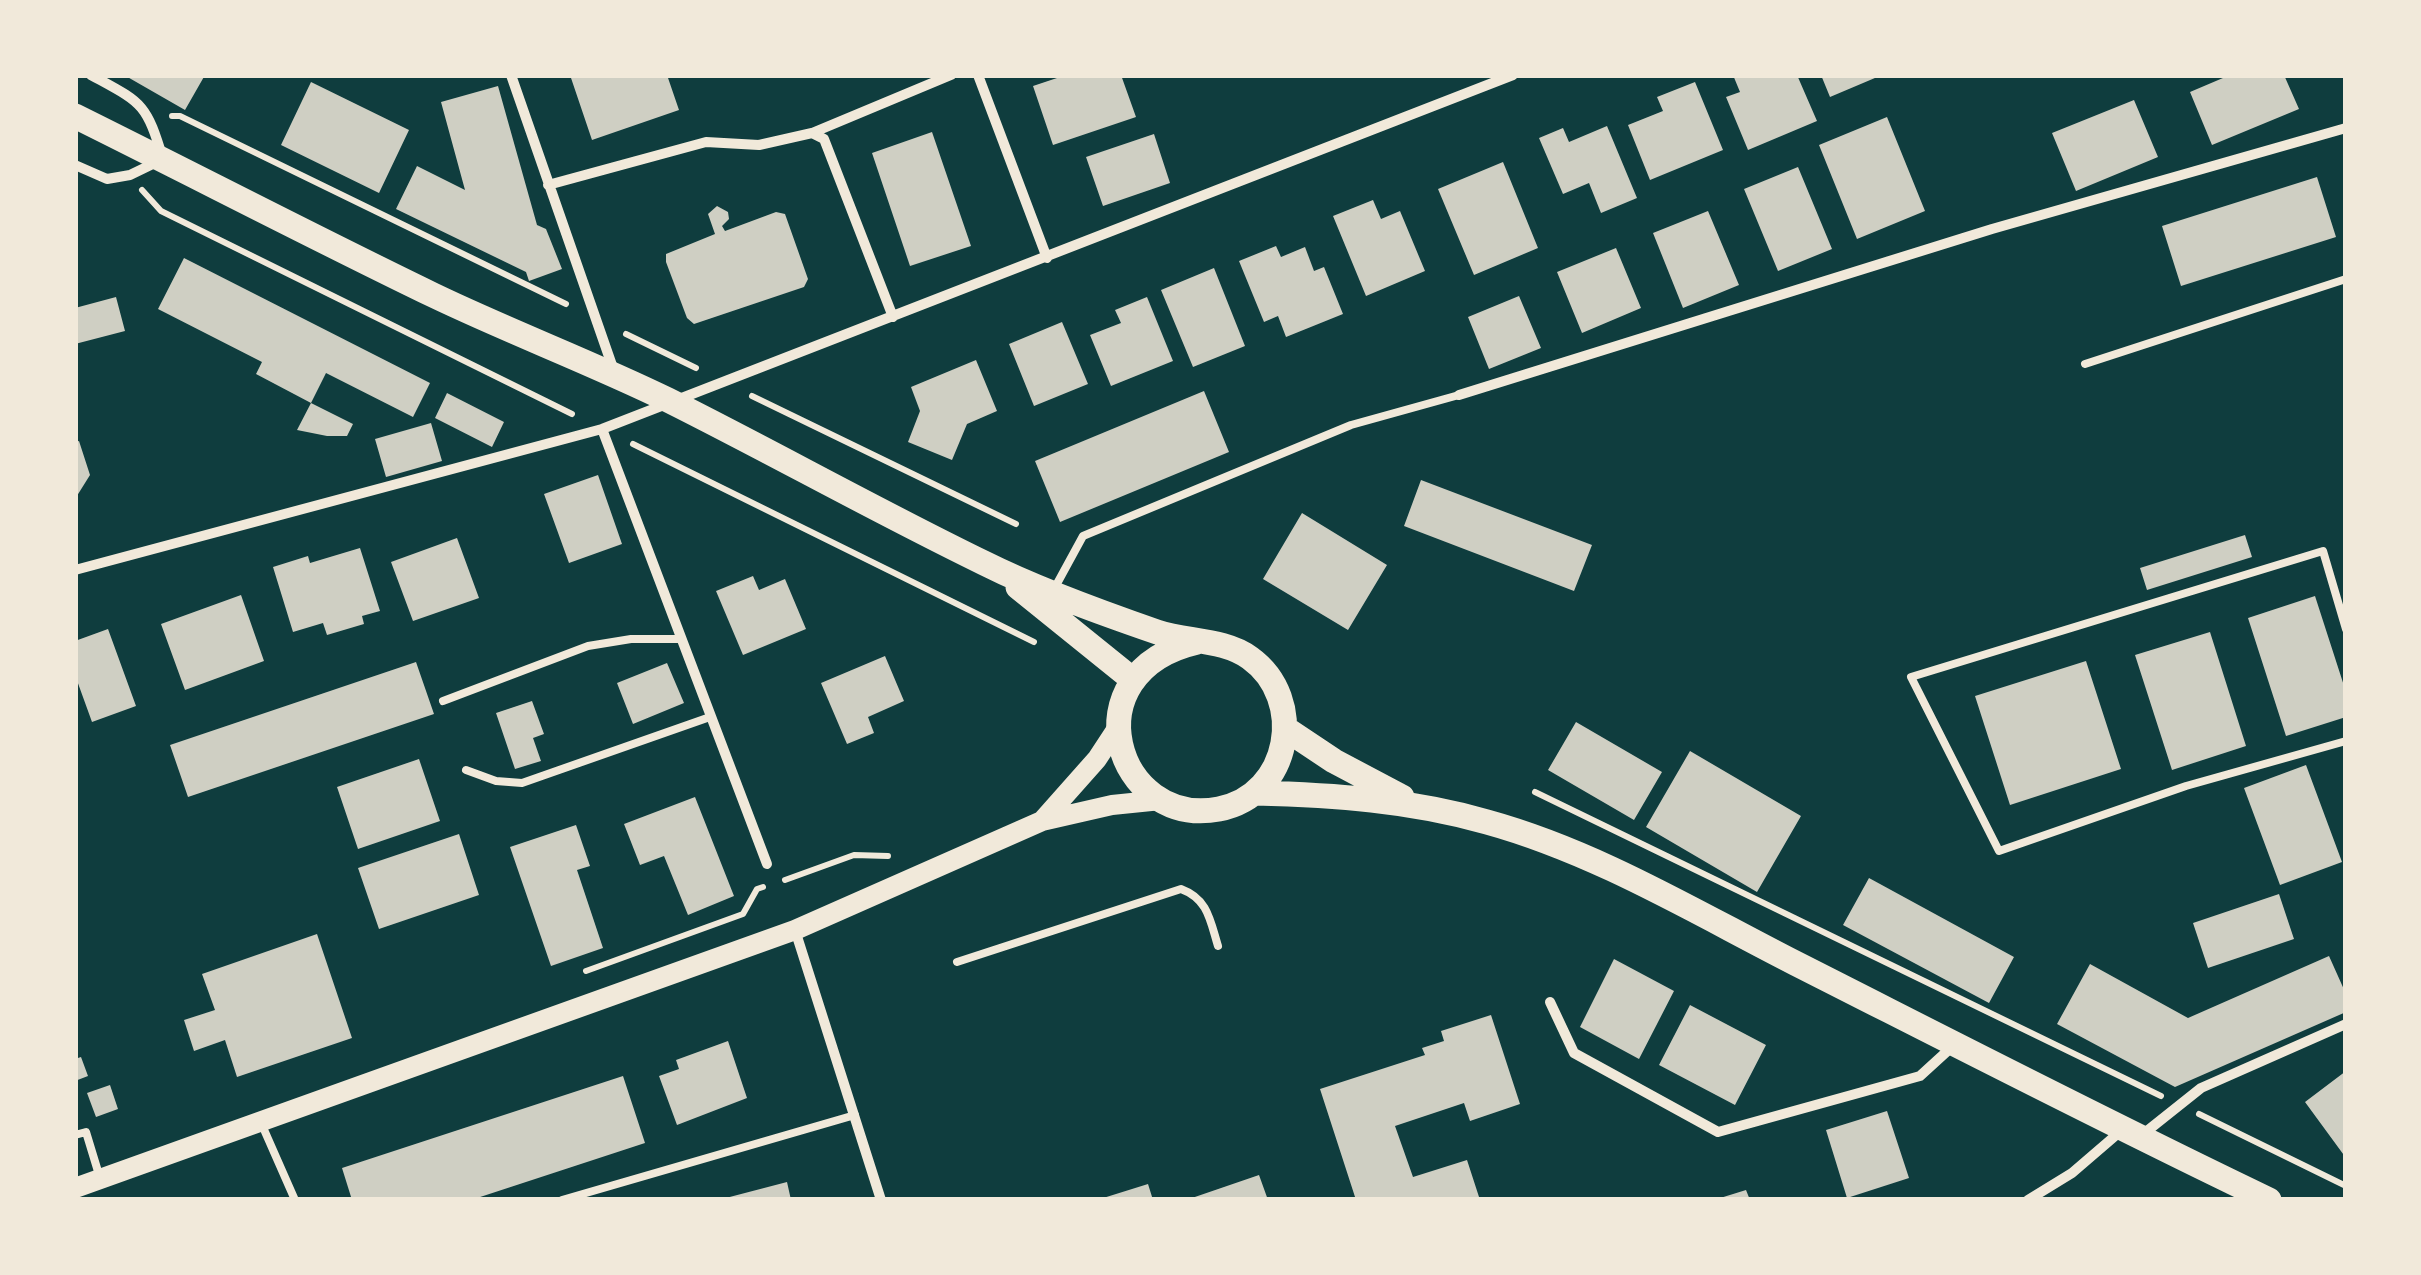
<!DOCTYPE html>
<style>
body{margin:0}
#map{position:relative;width:2421px;height:1275px;overflow:hidden;background:#0f3d3e;font-family:Ubuntu,sans-serif}
canvas{display:block}
.frame{position:absolute;inset:0;border:78px solid #f1e9da;pointer-events:none}
</style>
<div id="map">
<canvas width="2421" height="1275"></canvas>
<div class="frame"></div>
</div>
<script>
const ctx = document.querySelector('canvas').getContext('2d');
ctx.lineJoin = 'round';
function fill(path, color) {
  ctx.fillStyle = color;
  ctx.fill(path, 'evenodd');
}
function trace(path, color, width, dash) {
  ctx.strokeStyle = color;
  ctx.lineWidth = width;
  ctx.lineCap = dash ? 'butt' : 'round';
  ctx.setLineDash(dash || []);
  ctx.stroke(path);
}
const building = new Path2D(`
 M 124,75 L 205,75 L 185,110 Z
 M 570,75 L 667,75 L 679,110 L 592,140 Z
 M 1066,75 L 1121,75 L 1136,117 L 1053,145 L 1033,86 Z
 M 1733,75 L 1797,75 L 1817,121 L 1748,150 L 1726,97 L 1740,92 Z
 M 1821,75 L 1882,75 L 1830,97 Z
 M 2230,75 L 2284,75 L 2299,109 L 2212,145 L 2190,92 Z
 M 311,82 L 409,130 L 379,193 L 281,145 Z
 M 1695,82 L 1723,150 L 1650,180 L 1628,125 L 1663,111 L 1657,97 Z
 M 498,86 L 537,225 L 546,229 L 562,269 L 529,281 L 526,272 L 396,209 L 417,166 L 465,190 L 441,102 Z
 M 2134,100 L 2158,157 L 2076,191 L 2052,133 Z
 M 1887,117 L 1925,211 L 1857,239 L 1819,145 Z
 M 1607,126 L 1637,198 L 1601,213 L 1589,183 L 1563,194 L 1539,138 L 1563,128 L 1569,142 Z
 M 932,132 L 971,246 L 910,266 L 872,153 Z
 M 1154,134 L 1170,183 L 1103,206 L 1086,157 Z
 M 1503,162 L 1538,248 L 1474,275 L 1438,189 Z
 M 1798,167 L 1832,249 L 1778,271 L 1744,189 Z
 M 2317,177 L 2336,237 L 2181,286 L 2162,226 Z
 M 1373,200 L 1381,219 L 1400,211 L 1425,271 L 1366,296 L 1333,216 Z
 M 717,206 L 728,212 L 729,219 L 722,226 L 725,231 L 776,212 L 785,214 L 808,279 L 804,287 L 694,324 L 687,318 L 666,262 L 666,254 L 715,234 L 708,214 Z
 M 1708,211 L 1739,285 L 1683,308 L 1653,233 Z
 M 1276,246 L 1281,257 L 1305,247 L 1314,271 L 1324,267 L 1343,314 L 1286,337 L 1278,316 L 1264,322 L 1239,261 Z
 M 1616,248 L 1641,308 L 1582,333 L 1557,272 Z
 M 184,258 L 430,383 L 413,417 L 326,373 L 311,403 L 256,374 L 262,362 L 158,309 Z
 M 1214,268 L 1245,346 L 1193,367 L 1161,290 Z
 M 1519,296 L 1541,348 L 1489,369 L 1468,317 Z
 M 116,297 L 125,331 L 75,344 L 75,308 Z
 M 1147,297 L 1173,361 L 1111,386 L 1090,335 L 1121,323 L 1115,310 Z
 M 1062,322 L 1088,384 L 1034,406 L 1009,344 Z
 M 976,360 L 997,411 L 967,424 L 952,460 L 908,442 L 920,411 L 911,387 Z
 M 1204,391 L 1229,452 L 1060,522 L 1035,461 Z
 M 447,393 L 504,422 L 492,447 L 435,418 Z
 M 311,403 L 353,424 L 347,436 L 327,436 L 297,430 Z
 M 431,423 L 442,461 L 386,477 L 375,439 Z
 M 79,441 L 90,475 L 75,499 L 75,442 Z
 M 598,475 L 622,544 L 569,563 L 544,494 Z
 M 1421,480 L 1592,545 L 1574,591 L 1404,526 Z
 M 1302,513 L 1387,565 L 1348,630 L 1263,579 Z
 M 2245,535 L 2252,557 L 2147,590 L 2140,568 Z
 M 457,538 L 479,598 L 413,621 L 391,562 Z
 M 360,548 L 380,611 L 362,616 L 364,624 L 327,635 L 323,623 L 293,632 L 273,567 L 308,556 L 310,563 Z
 M 753,576 L 759,590 L 785,579 L 806,629 L 743,655 L 716,591 Z
 M 241,595 L 264,661 L 185,690 L 161,624 Z
 M 2315,596 L 2346,692 L 2346,717 L 2286,736 L 2248,618 Z
 M 108,629 L 136,706 L 92,722 L 75,675 L 75,641 Z
 M 2210,632 L 2246,746 L 2172,770 L 2135,655 Z
 M 885,656 L 904,701 L 868,717 L 874,733 L 847,744 L 821,683 Z
 M 2086,661 L 2121,769 L 2010,805 L 1975,696 Z
 M 416,662 L 434,714 L 188,797 L 170,745 Z
 M 667,663 L 684,703 L 633,724 L 617,683 Z
 M 532,701 L 544,734 L 533,738 L 541,761 L 515,769 L 496,713 Z
 M 1576,722 L 1662,772 L 1634,820 L 1548,770 Z
 M 1690,751 L 1801,816 L 1757,892 L 1646,827 Z
 M 419,759 L 440,821 L 358,849 L 337,787 Z
 M 2306,765 L 2342,862 L 2280,885 L 2244,788 Z
 M 695,797 L 734,896 L 688,915 L 664,856 L 640,865 L 624,824 Z
 M 576,825 L 590,866 L 577,870 L 603,948 L 551,966 L 510,847 Z
 M 459,834 L 479,895 L 379,929 L 358,868 Z
 M 1869,878 L 2014,957 L 1989,1003 L 1843,925 Z
 M 2279,894 L 2294,939 L 2208,968 L 2193,923 Z
 M 317,934 L 352,1038 L 237,1077 L 225,1040 L 194,1051 L 184,1020 L 215,1010 L 202,974 Z
 M 2329,956 L 2346,994 L 2346,1012 L 2175,1087 L 2057,1024 L 2090,964 L 2188,1018 Z
 M 1614,959 L 1674,991 L 1639,1059 L 1580,1027 Z
 M 1690,1005 L 1766,1045 L 1735,1105 L 1659,1065 Z
 M 1491,1015 L 1520,1104 L 1470,1121 L 1464,1103 L 1395,1126 L 1413,1177 L 1467,1160 L 1480,1200 L 1356,1200 L 1320,1089 L 1425,1055 L 1422,1048 L 1444,1041 L 1441,1031 Z
 M 728,1041 L 747,1098 L 677,1125 L 659,1076 L 679,1069 L 676,1060 Z
 M 81,1057 L 88,1076 L 75,1081 L 75,1059 Z
 M 2346,1071 L 2346,1158 L 2305,1102 Z
 M 623,1076 L 645,1143 L 471,1200 L 352,1200 L 342,1168 Z
 M 110,1085 L 118,1109 L 96,1117 L 87,1093 Z
 M 1887,1111 L 1909,1178 L 1847,1198 L 1826,1130 Z
 M 1259,1175 L 1268,1200 L 1189,1200 L 1189,1199 Z
 M 787,1182 L 791,1200 L 722,1200 L 722,1199 Z
 M 1148,1184 L 1153,1200 L 1101,1200 L 1100,1199 Z
 M 1746,1190 L 1750,1200 L 1717,1200 L 1717,1199 Z`);
const path = new Path2D(`
 M 172,116 L 180,116 L 566,304
 M 142,190 L 161,211 L 572,414
 M 626,334 L 696,368
 M 752,396 L 1016,524
 M 633,444 L 1034,642
 M 1535,792 L 2161,1096
 M 785,880 L 854,855 L 888,856
 M 586,971 L 743,914 L 757,889 L 763,887
 M 2199,1114 L 2346,1186`);
const service = new Path2D(`
 M 2085,364 L 2346,279
 M 1053,591 L 1083,536 L 1351,425 L 1459,395
 M 2346,629 L 2323,551 L 1911,677 L 1999,851 L 2186,786 L 2346,741
 M 443,701 L 588,646 L 631,639 L 680,639
 M 466,770 L 496,781 L 522,783 L 710,717
 M 957,962 L 1181,889 C 1208,899 1210,920 1218,946
 M 262,1125 L 295,1200
 M 75,1135 L 86,1132 L 100,1178
 M 562,1200 L 855,1115`);
const minor = new Path2D(`
 M 511,75 L 614,371
 M 978,75 L 1047,258
 M 812,133 L 951,75
 M 75,165 L 107,179 L 130,175 L 163,159 C 146,102 142,103 91,75
 M 548,185 L 706,142 L 759,145 L 812,133 L 824,139 L 893,317
 M 1459,395 L 1992,229 L 2346,128
 M 602,429 L 767,864
 M 75,570 L 602,429 L 1513,75
 M 795,930 L 881,1200
 M 1550,1002 L 1574,1053 L 1718,1132 L 1920,1076 L 1954,1045
 M 2142,1135 L 2201,1088 L 2346,1024
 M 2028,1200 L 2072,1173 L 2122,1130`);
const secondary = new Path2D(`
 M 1042,821 L 1097,759 L 1118,727
 M 75,1188 L 795,930 L 1042,821 L 1112,805 L 1161,800`);
const primary = new Path2D(`
 M 75,116 C 194,175 313,237 433,295 C 510,332 590,362 668,400 C 774,453 877,511 984,563 C 1038,590 1099,612 1157,632 C 1187,642 1224,639 1250,658 C 1307,699 1291,795 1219,809 C 1116,829 1067,672 1197,642
 M 1018,587 L 1132,679
 M 1286,729 L 1334,761 L 1402,797
 M 1255,793 C 1333,795 1411,800 1487,822 C 1596,852 1695,912 1795,963 C 1953,1043 2110,1124 2269,1200`);
fill(building, '#cfcfc3');
trace(path, '#f1e9da', 6);
trace(service, '#f1e9da', 8);
trace(minor, '#f1e9da', 10);
trace(secondary, '#f1e9da', 20);
trace(primary, '#f1e9da', 25);
</script>
